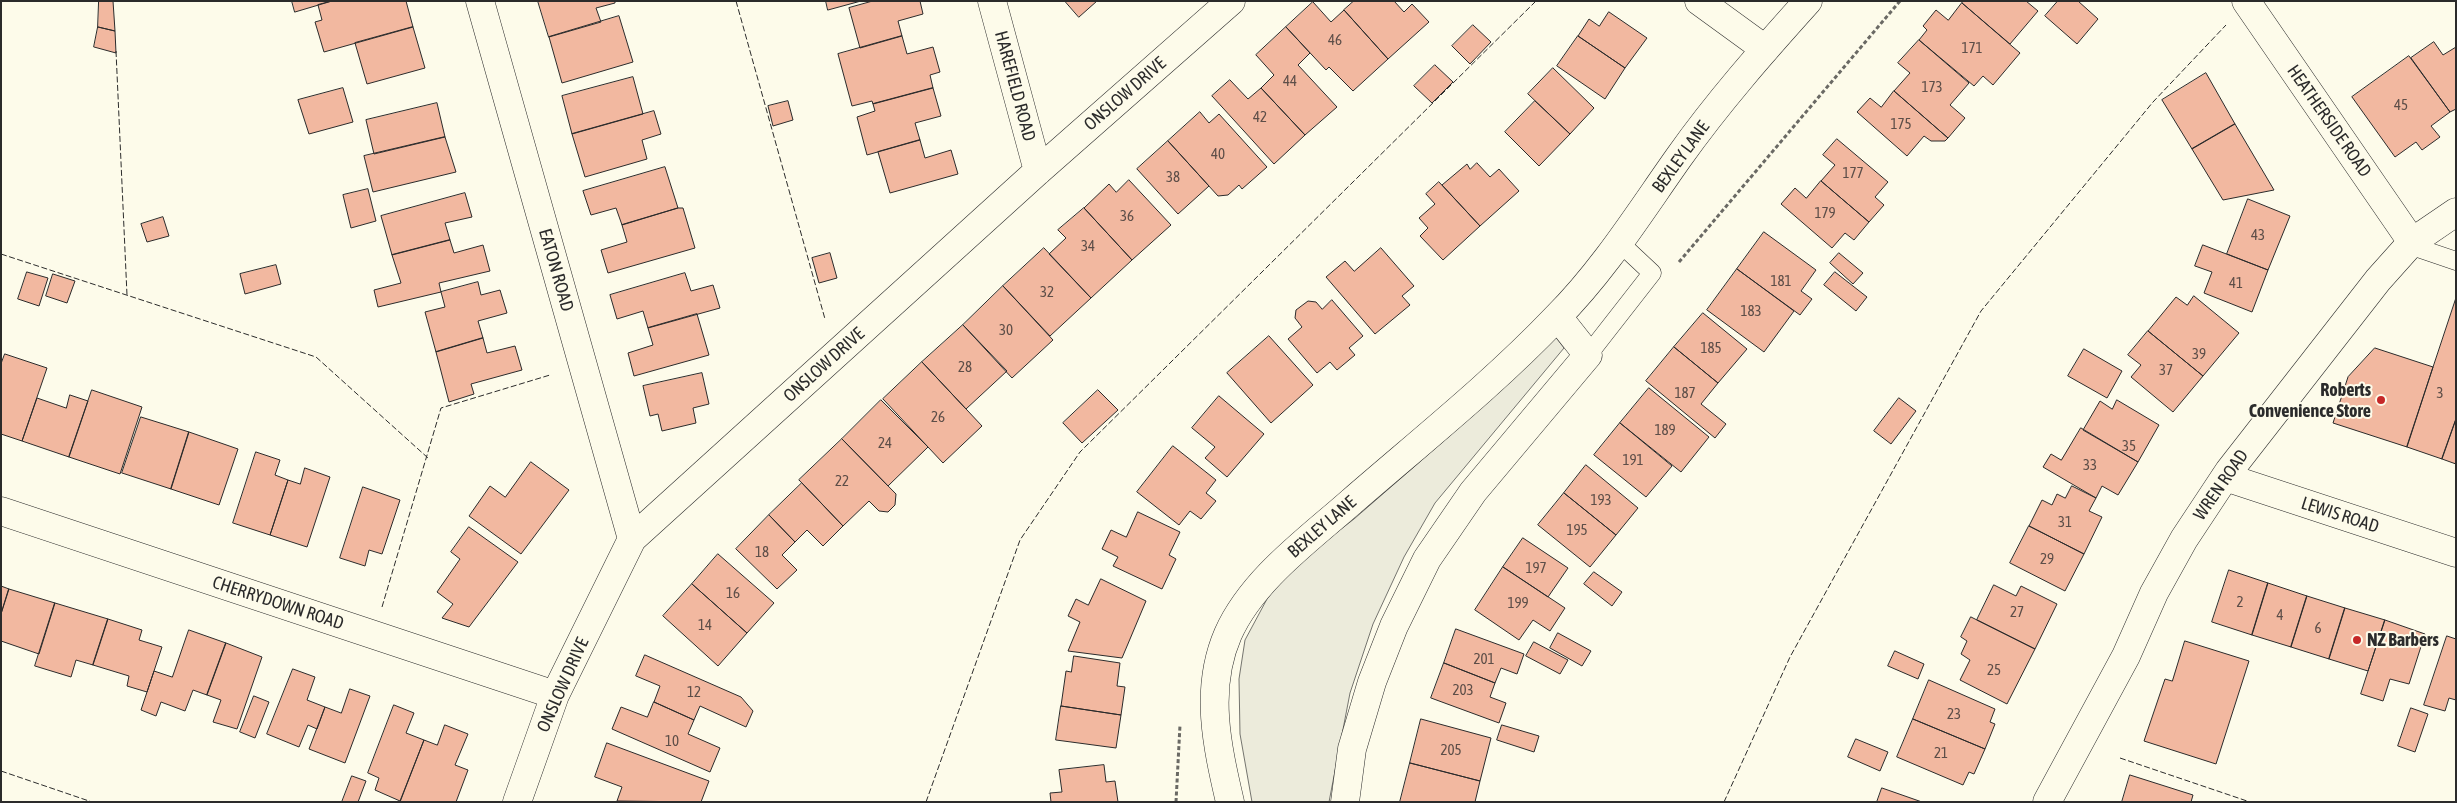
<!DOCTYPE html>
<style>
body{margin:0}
#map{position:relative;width:2457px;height:803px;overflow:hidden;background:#fdfbea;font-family:"Asap Condensed",sans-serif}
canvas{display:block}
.frame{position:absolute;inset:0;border:2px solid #2b2b2b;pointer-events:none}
</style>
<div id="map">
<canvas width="2457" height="803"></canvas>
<div class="frame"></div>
</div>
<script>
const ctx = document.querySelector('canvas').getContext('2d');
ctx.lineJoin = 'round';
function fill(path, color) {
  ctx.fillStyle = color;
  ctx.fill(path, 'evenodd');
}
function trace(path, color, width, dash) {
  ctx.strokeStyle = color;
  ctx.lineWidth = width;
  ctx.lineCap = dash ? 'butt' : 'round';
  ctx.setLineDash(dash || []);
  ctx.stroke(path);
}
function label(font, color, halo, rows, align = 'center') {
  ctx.font = font + ' "Asap Condensed",sans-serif';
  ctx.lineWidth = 4;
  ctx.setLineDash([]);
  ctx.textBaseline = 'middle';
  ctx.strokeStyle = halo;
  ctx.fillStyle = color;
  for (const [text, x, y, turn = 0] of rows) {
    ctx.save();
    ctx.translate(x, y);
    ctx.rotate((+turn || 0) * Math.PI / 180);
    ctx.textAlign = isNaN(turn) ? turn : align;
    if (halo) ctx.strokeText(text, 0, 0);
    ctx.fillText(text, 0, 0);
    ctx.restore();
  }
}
const green = new Path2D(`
 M 1554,335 L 1564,348 L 1435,503 L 1404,557 L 1373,624 L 1350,693 L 1329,802 L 1252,802 L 1240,734 L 1239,679 L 1245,640 L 1267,599 L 1291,568 L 1354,519 L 1453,433 Z`);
const building = new Path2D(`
 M 99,1 L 113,1 L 115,31 L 98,27 Z
 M 292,1 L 332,1 L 295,12 Z
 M 332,1 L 406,1 L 413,27 L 324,52 L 315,22 L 322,20 L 318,5 Z
 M 538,1 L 615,1 L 615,3 L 596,8 L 601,22 L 549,37 Z
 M 826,1 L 861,1 L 828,10 Z
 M 873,1 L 920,1 L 923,14 L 898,21 L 902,36 L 860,48 L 849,8 Z
 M 1065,1 L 1097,1 L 1079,17 Z
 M 1354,1 L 1394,1 L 1404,12 L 1412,4 L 1429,22 L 1388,59 L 1344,10 Z
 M 1964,1 L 2026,1 L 2038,11 L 2010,44 L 1962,3 Z
 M 2058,1 L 2078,1 L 2098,19 L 2077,44 L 2045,16 Z
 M 1313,2 L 1331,22 L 1344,10 L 1388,59 L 1353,91 L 1329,67 L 1326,70 L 1286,27 Z
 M 1962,3 L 2020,53 L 1993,85 L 1983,76 L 1974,86 L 1919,40 L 1927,30 L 1923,26 L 1936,10 L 1948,20 Z
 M 1609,12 L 1647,38 L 1625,68 L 1578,36 L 1589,19 L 1599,26 Z
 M 619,16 L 633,62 L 562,83 L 549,37 Z
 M 1473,25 L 1491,42 L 1470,64 L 1452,46 Z
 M 98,27 L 115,31 L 116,53 L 94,47 Z
 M 413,27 L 425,68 L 367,84 L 355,43 Z
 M 1286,27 L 1310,53 L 1298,65 L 1337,107 L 1305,135 L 1261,88 L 1274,75 L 1256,55 Z
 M 902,36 L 907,54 L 933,47 L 940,72 L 930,75 L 933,88 L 873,104 L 872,101 L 852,106 L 838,54 Z
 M 1578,36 L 1625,68 L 1605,99 L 1557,66 Z
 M 1919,40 L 1969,83 L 1950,105 L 1965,118 L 1948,138 L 1894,91 L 1910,73 L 1898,63 Z
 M 2434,42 L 2443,55 L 2456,47 L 2456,109 L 2450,112 L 2411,58 Z
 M 2409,56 L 2450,112 L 2431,126 L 2440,137 L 2422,150 L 2416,142 L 2395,157 L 2352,97 Z
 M 1435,65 L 1453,82 L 1432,103 L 1414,86 Z
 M 1553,68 L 1594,108 L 1570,134 L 1528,94 Z
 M 2206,73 L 2235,124 L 2192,149 L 2162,100 Z
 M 633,77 L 643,114 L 572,134 L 562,96 Z
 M 1230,80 L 1248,99 L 1261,88 L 1305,135 L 1274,164 L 1212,96 Z
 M 343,88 L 353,122 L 309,134 L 298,100 Z
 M 933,88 L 941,116 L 915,123 L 920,140 L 867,155 L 857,117 L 875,111 L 873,104 Z
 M 1894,91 L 1948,138 L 1945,141 L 1931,141 L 1924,136 L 1907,156 L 1857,112 L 1870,98 L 1881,107 Z
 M 788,101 L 793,120 L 773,126 L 768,106 Z
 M 1535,101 L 1570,134 L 1539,166 L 1505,132 Z
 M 437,103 L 445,137 L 374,154 L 366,120 Z
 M 654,111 L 661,134 L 642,140 L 647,159 L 585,177 L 572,134 Z
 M 1200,112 L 1209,123 L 1219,114 L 1267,167 L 1242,189 L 1239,185 L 1228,195 L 1218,196 L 1168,141 Z
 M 2235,124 L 2274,190 L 2223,200 L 2192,149 Z
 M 445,137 L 456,172 L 373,192 L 364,156 Z
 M 1837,139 L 1888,182 L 1875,197 L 1884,205 L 1869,222 L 1821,181 L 1835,165 L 1823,155 Z
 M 920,140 L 925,158 L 951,150 L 958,174 L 890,193 L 878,152 Z
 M 1168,141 L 1209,186 L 1178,214 L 1137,169 Z
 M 1477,163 L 1490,177 L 1499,169 L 1519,191 L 1480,226 L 1442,185 L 1467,164 L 1470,169 Z
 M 665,167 L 678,208 L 622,225 L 616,208 L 591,215 L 583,191 Z
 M 1129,180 L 1171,225 L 1132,260 L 1084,208 L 1109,184 L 1116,192 Z
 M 1821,181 L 1869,222 L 1854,240 L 1845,233 L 1832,248 L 1781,204 L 1795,188 L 1806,198 Z
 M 1439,182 L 1480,226 L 1443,260 L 1420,236 L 1428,228 L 1419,218 L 1435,204 L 1426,194 Z
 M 368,189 L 376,221 L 351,228 L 343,195 Z
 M 465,193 L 472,217 L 445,223 L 450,240 L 392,255 L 381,216 Z
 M 2248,199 L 2290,216 L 2268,270 L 2227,254 Z
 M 678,208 L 683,208 L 695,248 L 608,273 L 601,250 L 627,242 L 622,225 Z
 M 1084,208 L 1132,260 L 1091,298 L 1049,254 L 1066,238 L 1058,230 Z
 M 163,217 L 169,236 L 147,242 L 141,224 Z
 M 1764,232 L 1816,270 L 1801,291 L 1812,299 L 1800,315 L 1737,269 Z
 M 450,240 L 454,253 L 483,245 L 490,271 L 439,283 L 441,292 L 378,307 L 374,290 L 401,283 L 392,255 Z
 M 2203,245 L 2268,270 L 2252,312 L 2204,293 L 2212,272 L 2195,266 Z
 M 1044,248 L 1091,298 L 1050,336 L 1003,286 Z
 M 1381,248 L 1414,286 L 1402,296 L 1410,305 L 1375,334 L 1326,277 L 1345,261 L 1354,271 Z
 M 830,253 L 837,278 L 819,283 L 812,258 Z
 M 1839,253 L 1863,273 L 1853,284 L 1830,263 Z
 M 276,265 L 281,284 L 245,294 L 240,274 Z
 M 1737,269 L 1794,311 L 1764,352 L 1707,310 Z
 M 27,272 L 48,278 L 39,306 L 18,299 Z
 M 1835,272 L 1867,297 L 1856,311 L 1824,285 Z
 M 685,273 L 691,291 L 713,285 L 720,308 L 648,328 L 643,311 L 617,319 L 610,295 Z
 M 53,274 L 75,281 L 67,303 L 46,296 Z
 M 478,282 L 481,295 L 500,290 L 507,313 L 478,321 L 483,338 L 436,352 L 425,312 L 445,307 L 441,292 Z
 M 1003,286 L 1053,340 L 1012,378 L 963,325 Z
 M 2194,296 L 2239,333 L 2203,376 L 2148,331 L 2176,297 L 2187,305 Z
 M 2456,298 L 2456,419 L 2442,459 L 2407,447 Z
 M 1332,300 L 1363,336 L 1349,348 L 1355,355 L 1337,370 L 1330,362 L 1317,373 L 1288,339 L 1302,327 L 1295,318 L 1296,310 L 1308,301 L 1316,302 L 1322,309 Z
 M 1703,313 L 1747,349 L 1718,383 L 1674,347 Z
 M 697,314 L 709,355 L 634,376 L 628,353 L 653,345 L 648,328 Z
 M 963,325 L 1007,371 L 966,409 L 922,362 Z
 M 2148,331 L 2203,376 L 2173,412 L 2131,377 L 2141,365 L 2128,355 Z
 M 1269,336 L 1313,385 L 1271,423 L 1227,373 Z
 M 483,338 L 487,353 L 515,346 L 522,370 L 471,384 L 474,394 L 449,402 L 436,352 Z
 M 1674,347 L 1718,383 L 1701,404 L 1726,424 L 1715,438 L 1646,381 Z
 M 2375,348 L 2433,367 L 2407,447 L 2333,423 L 2348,377 Z
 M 2084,349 L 2122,371 L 2107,398 L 2068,376 Z
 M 5,354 L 47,368 L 22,441 L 1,434 L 1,364 Z
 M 922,362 L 982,426 L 943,463 L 883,399 Z
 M 702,373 L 709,404 L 693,408 L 696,423 L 662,431 L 658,414 L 650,416 L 643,386 Z
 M 1649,388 L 1709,437 L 1681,472 L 1620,423 Z
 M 92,390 L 142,407 L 120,474 L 69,457 Z
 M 1098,390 L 1118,410 L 1082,443 L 1063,423 Z
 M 70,395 L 88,401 L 69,457 L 22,441 L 37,398 L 66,408 Z
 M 1219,396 L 1264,434 L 1227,477 L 1205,458 L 1215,447 L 1192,428 Z
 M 1899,398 L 1916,411 L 1891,444 L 1874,431 Z
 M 881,400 L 928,447 L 888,486 L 842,439 Z
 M 2117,400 L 2159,425 L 2138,462 L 2083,430 L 2100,401 L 2112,409 Z
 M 141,417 L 189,432 L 171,489 L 122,473 Z
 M 2456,419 L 2456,464 L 2442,459 Z
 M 1620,423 L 1672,466 L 1646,497 L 1594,455 Z
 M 2081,428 L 2138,462 L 2118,495 L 2102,486 L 2096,498 L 2043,467 L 2051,454 L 2061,460 Z
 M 189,432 L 238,449 L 219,505 L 171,489 Z
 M 842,439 L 896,494 L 895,505 L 888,512 L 879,511 L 869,501 L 843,526 L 799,480 Z
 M 1173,446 L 1216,480 L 1206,493 L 1216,501 L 1201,519 L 1190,511 L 1179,525 L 1137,492 Z
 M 256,452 L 280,460 L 275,475 L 288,480 L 270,535 L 233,523 Z
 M 531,462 L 569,490 L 521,554 L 469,516 L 490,486 L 505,497 Z
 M 1586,465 L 1638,508 L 1616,535 L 1564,493 Z
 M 305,468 L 330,477 L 307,547 L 270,535 L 288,480 L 300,484 Z
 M 802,483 L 843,526 L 823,546 L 807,530 L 795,542 L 769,515 Z
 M 2072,486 L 2096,498 L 2089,511 L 2102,517 L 2084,554 L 2029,526 L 2042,500 L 2052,505 L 2057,494 L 2065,498 Z
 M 363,487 L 400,500 L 382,554 L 369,550 L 365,566 L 340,558 Z
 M 1564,493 L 1616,535 L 1590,567 L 1538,525 Z
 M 1138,512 L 1180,532 L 1169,555 L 1176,559 L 1162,589 L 1113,566 L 1118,557 L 1102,549 L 1111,530 L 1126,537 Z
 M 769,515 L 795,542 L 782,555 L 797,570 L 777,589 L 736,549 Z
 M 2029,526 L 2084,554 L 2065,591 L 2010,563 Z
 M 469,527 L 518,562 L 469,627 L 442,618 L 453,604 L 437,592 L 460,559 L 451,552 Z
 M 1523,538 L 1568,568 L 1548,597 L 1503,567 Z
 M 718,554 L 774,603 L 747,633 L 692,584 Z
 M 1503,567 L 1565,608 L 1550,631 L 1533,620 L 1519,640 L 1475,610 Z
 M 2229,570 L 2268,583 L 2252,635 L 2212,622 Z
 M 1594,572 L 1622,592 L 1612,606 L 1584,584 Z
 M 1101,579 L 1146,601 L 1122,658 L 1068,651 L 1080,622 L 1068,616 L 1076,599 L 1088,605 Z
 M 2268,583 L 2307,596 L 2291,647 L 2252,635 Z
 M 692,584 L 747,633 L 718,666 L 663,616 Z
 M 1994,585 L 2016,596 L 2021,586 L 2057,604 L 2035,649 L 1977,620 Z
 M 1,586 L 9,589 L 1,614 Z
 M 9,589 L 55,603 L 39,654 L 1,641 L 1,614 Z
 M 2307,596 L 2345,608 L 2329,659 L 2291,647 Z
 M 55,603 L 108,619 L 93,665 L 76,660 L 71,677 L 35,666 Z
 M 2345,608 L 2385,620 L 2368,671 L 2329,659 Z
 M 1971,617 L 2035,649 L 2007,704 L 1960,680 L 1970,660 L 1961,654 L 1967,641 L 1961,637 Z
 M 108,619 L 142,630 L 139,640 L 162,647 L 147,692 L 127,686 L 129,676 L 93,665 Z
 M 2385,620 L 2425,634 L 2409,684 L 2390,679 L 2383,701 L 2361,694 Z
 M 1456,629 L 1524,654 L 1517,674 L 1501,668 L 1495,683 L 1444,663 Z
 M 189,630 L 226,643 L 207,695 L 193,690 L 185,711 L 161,702 L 156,716 L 141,710 L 154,671 L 172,677 Z
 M 1558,633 L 1591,651 L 1582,666 L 1550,648 Z
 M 2447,636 L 2456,639 L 2456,700 L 2449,698 L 2445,711 L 2424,705 Z
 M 2185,641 L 2249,661 L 2216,764 L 2144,741 L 2165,679 L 2172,681 Z
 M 1534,642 L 1568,660 L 1560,674 L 1526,656 Z
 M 226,643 L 262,657 L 237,729 L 213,722 L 221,700 L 207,695 Z
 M 1895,651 L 1924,664 L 1918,679 L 1888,666 Z
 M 645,655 L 741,697 L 753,711 L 746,727 L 700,706 L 694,720 L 654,702 L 660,686 L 636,676 Z
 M 1074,656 L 1120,663 L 1117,686 L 1125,687 L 1121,715 L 1061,706 L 1066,671 L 1071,672 Z
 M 1444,663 L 1495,683 L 1490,697 L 1506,703 L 1499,723 L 1431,698 Z
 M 293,669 L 315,677 L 307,700 L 325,707 L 317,729 L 308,725 L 299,747 L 267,734 Z
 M 1929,680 L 1995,709 L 1990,722 L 1995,724 L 1985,749 L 1913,719 Z
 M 350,689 L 370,696 L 345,763 L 309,749 L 325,707 L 341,713 Z
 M 254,696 L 269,702 L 255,738 L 240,732 Z
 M 654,702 L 694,720 L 688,734 L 720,748 L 710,772 L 612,729 L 621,707 L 647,717 Z
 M 394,705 L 414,713 L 406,733 L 424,740 L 400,801 L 375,790 L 379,778 L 368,773 Z
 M 1061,706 L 1121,715 L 1116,748 L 1056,740 Z
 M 2411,708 L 2428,714 L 2415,752 L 2398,746 Z
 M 1421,719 L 1491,738 L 1480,781 L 1410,763 Z
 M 1913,719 L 1985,749 L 1974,774 L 1969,772 L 1963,785 L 1897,757 Z
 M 445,725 L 468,734 L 455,765 L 468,770 L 456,802 L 400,802 L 424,740 L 437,745 Z
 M 1502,725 L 1539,736 L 1534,752 L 1497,740 Z
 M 1856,739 L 1888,752 L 1880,771 L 1848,757 Z
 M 607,743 L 709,781 L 701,802 L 617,801 L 622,787 L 595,777 Z
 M 1410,763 L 1480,781 L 1475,802 L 1400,802 Z
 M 1104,765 L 1106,782 L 1115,781 L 1118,802 L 1051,802 L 1050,793 L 1062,792 L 1059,770 Z
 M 2130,775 L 2193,795 L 2191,802 L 2122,802 Z
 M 352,776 L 366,781 L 358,802 L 342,802 Z
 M 1882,788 L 1922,802 L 1877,802 Z`);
const path = new Path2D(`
 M 1679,262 L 1900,1
 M 1176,802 L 1180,725`);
const service = new Path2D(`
 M 2409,245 L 2456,261
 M 1588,355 L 1652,273 L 1620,243`);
const minor = new Path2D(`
 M 480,1 L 632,539
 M 992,1 L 1038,171
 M 1699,1 L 1765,49
 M 2246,1 L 2412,242
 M 2225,477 L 2456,553
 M 1,511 L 555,695
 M 517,802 L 555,695 L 632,539 L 1038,171 L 1231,1
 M 1345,802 L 1352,749 L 1372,682 L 1394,626 L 1427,559 L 1473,492 L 1588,355 L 1558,317
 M 2047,802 L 2126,656 L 2154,593 L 2184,539 L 2229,471 L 2378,280 L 2412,242 L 2456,212`);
const tertiary = new Path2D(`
 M 1230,802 C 1217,746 1204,689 1228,634 C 1252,580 1308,540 1351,502 C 1420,442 1493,384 1556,318 C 1604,270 1640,212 1679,157 C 1718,102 1763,51 1808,1`);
const fence = new Path2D(`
 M 736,1 L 825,319
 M 116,51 L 127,295
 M 1,254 L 316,357 L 428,458
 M 382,607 L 441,408 L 550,375
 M 2120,758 L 2250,802
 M 1,771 L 92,802
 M 926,802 L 1020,540 L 1080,452 L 1536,1
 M 1724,802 L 1790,657 L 1981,311 L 2153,102 L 2226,25`);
const markers = [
 [2381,400,5,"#c62828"],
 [2357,640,5,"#c62828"]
];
const numberNames = [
 ["46",1335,40],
 ["171",1972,48],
 ["44",1290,81],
 ["173",1932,87],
 ["45",2401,105],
 ["42",1260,117],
 ["175",1901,124],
 ["40",1218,154],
 ["177",1853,173],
 ["38",1173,177],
 ["179",1825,213],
 ["36",1127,216],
 ["43",2258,235],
 ["34",1088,246],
 ["181",1781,281],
 ["41",2236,283],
 ["32",1047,292],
 ["183",1751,311],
 ["30",1006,330],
 ["185",1711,348],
 ["39",2199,354],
 ["28",965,367],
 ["37",2166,370],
 ["187",1685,393],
 ["3",2440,393],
 ["26",938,417],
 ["189",1665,430],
 ["24",885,443],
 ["35",2129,446],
 ["191",1633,460],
 ["33",2090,465],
 ["22",842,481],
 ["193",1601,500],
 ["31",2065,522],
 ["195",1577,530],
 ["18",762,552],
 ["29",2047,559],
 ["197",1536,568],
 ["16",733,593],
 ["2",2240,602],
 ["199",1518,603],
 ["27",2017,612],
 ["4",2280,615],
 ["14",705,625],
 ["6",2318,628],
 ["201",1484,659],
 ["25",1994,670],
 ["203",1463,690],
 ["12",694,692],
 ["23",1954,714],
 ["10",672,741],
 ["205",1451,750],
 ["21",1941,753]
];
const streetNames = [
 ["HAREFIELD ROAD",1015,86,75],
 ["ONSLOW DRIVE",1125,94,-41],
 ["HEATHERSIDE ROAD",2329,121,55],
 ["BEXLEY LANE",1681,157,-54],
 ["EATON ROAD",556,270,74],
 ["ONSLOW DRIVE",824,365,-42],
 ["WREN ROAD",2221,485,-55],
 ["LEWIS ROAD",2340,515,18],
 ["BEXLEY LANE",1322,527,-41],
 ["CHERRYDOWN ROAD",278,603,18],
 ["ONSLOW DRIVE",563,685,-66]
];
const poiNames = [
 ["Roberts",2371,390],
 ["Convenience Store",2371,411],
 ["NZ Barbers",2367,640,"left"]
];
fill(green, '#ecebdb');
trace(green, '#74746e', 1);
fill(building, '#f2b8a0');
trace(building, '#2b2b2b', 1);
trace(service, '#2b2b2b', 19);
trace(minor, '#2b2b2b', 29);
trace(tertiary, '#2b2b2b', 29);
trace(path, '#6a6964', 3, [4, 2.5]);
trace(service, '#fdfbea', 18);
trace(minor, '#fdfbea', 28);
trace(tertiary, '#fdfbea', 28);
trace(fence, '#2b2b2b', 1, [6, 2.5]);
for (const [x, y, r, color] of markers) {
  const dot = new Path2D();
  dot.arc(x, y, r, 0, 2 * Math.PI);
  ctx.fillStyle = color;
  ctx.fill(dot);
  trace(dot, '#fdfbea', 2);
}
label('15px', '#5d4e48', null, numberNames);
label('18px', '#2b2b2b', '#fdfbea', streetNames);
label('bold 18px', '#2b2b2b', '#fdfbea', poiNames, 'right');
</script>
